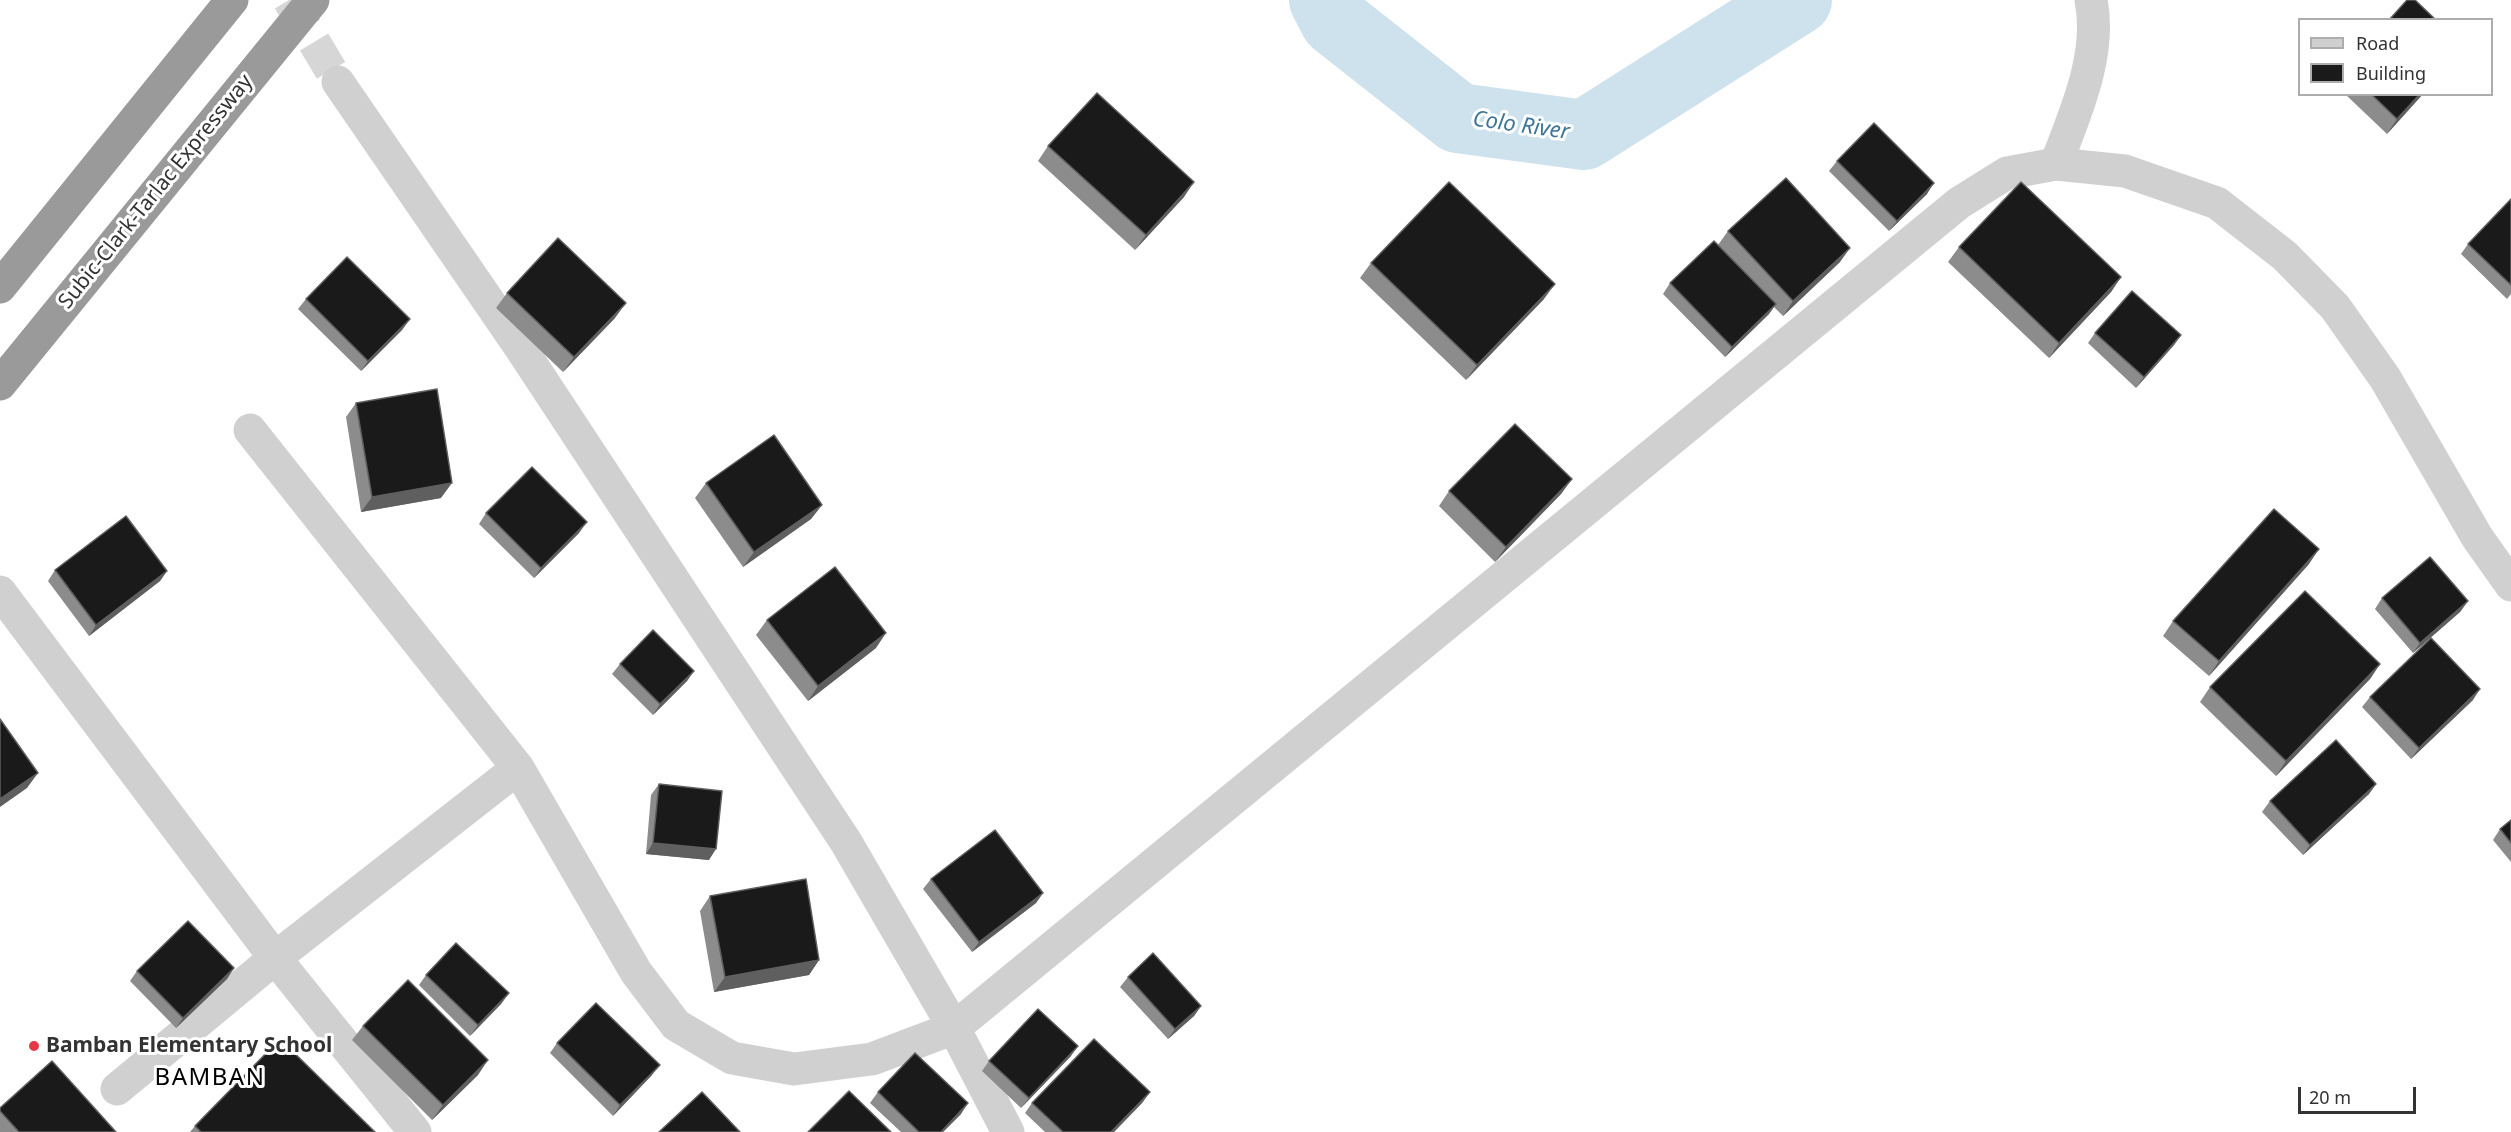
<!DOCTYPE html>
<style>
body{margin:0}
#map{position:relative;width:2511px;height:1132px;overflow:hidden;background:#fff;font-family:"Noto Sans",sans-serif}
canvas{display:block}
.legend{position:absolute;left:2298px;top:18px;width:195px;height:78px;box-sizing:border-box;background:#fff;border:2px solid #adadad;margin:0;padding:8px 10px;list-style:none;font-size:18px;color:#333}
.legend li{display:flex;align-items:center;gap:12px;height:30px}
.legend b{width:30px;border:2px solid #adadad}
.scale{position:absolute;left:2298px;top:1087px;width:118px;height:27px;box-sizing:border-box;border:3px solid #333;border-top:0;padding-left:8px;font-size:18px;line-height:21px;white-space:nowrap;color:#333;-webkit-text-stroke:4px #fff;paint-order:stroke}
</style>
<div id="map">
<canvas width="2511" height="1132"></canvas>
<ul class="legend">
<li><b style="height:8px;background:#d0d0d0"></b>Road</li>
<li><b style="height:16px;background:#1a1a1a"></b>Building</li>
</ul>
<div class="scale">20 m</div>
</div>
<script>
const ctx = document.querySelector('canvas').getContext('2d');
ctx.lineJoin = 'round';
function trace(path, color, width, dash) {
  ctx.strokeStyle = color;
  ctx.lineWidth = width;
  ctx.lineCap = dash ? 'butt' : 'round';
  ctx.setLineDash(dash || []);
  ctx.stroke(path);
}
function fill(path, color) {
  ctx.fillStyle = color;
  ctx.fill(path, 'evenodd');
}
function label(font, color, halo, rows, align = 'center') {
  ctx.font = font + ' "Noto Sans",sans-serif';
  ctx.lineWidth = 6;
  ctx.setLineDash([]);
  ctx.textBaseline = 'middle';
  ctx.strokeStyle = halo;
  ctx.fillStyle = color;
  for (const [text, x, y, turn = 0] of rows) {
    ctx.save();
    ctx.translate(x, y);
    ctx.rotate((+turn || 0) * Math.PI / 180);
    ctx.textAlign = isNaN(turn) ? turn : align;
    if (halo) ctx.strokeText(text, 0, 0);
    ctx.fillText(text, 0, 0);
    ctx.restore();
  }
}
const river = new Path2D(`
 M 1324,0 L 1335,21 L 1458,118 L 1584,135 L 1797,0`);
const streetTunnel = new Path2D(`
 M 289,0 L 338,82`);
const street = new Path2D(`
 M 338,82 L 520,347 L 846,842 L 954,1028 L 1008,1132
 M 2056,164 C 2075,114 2102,55 2091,0
 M 250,430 L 518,768 L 636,972 L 676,1025 L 732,1058 L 794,1069 L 872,1059 L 954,1028 L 1959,203 L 2007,173 L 2056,164 L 2125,171 L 2217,203 L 2285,256 L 2335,307 L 2385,378 L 2477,537 L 2511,585
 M 0,592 L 275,958 L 415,1132
 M 117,1089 L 275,958 L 518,768`);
const highway = new Path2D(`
 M 0,287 L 232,0
 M 0,384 L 313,0`);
const wall = new Path2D(`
 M 2345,94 L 2423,94 L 2387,134 Z
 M 1048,146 L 1184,197 L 1135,250 L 1038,161 Z
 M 1837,161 L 1927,194 L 1889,231 L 1829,171 Z
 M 2511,199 L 2511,294 L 2507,299 L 2461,254 L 2468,244 Z
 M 1728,231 L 1840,262 L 1783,316 L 1774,307 L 1769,314 L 1725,357 L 1663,294 L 1670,283 L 1718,245 Z
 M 1959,247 L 2121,277 L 2111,292 L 2049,358 L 1948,262 Z
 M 1371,263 L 1544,299 L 1466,380 L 1360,278 Z
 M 507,293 L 615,318 L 563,372 L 496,308 Z
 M 306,299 L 410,319 L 402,330 L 361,371 L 298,309 Z
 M 2095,333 L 2181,335 L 2174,345 L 2136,388 L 2088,343 Z
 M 356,403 L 441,498 L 361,512 L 346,417 Z
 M 1572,479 L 1561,494 L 1495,562 L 1439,506 L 1449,491 Z
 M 706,483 L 822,505 L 811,519 L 743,567 L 695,498 Z
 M 486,513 L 579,533 L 534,578 L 479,524 Z
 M 2309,564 L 2209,676 L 2163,636 L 2173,621 Z
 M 55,570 L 167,571 L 160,581 L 89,636 L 48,581 Z
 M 2382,598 L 2468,601 L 2460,612 L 2413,653 L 2375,609 Z
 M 767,620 L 876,648 L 808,701 L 756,635 Z
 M 620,664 L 694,671 L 687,681 L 653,715 L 612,674 Z
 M 2380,664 L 2370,679 L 2276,776 L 2200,702 L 2210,687 Z
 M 2370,697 L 2473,700 L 2411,759 L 2362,707 Z
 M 659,784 L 709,860 L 646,854 L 651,795 Z
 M 2376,784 L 2369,794 L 2303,855 L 2262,812 L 2270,801 Z
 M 2511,820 L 2511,862 L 2493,840 L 2500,829 Z
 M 931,879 L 1043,893 L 1036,903 L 972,952 L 923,889 Z
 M 710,896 L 819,960 L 809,975 L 714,992 L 700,911 Z
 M 234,968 L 227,979 L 176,1028 L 130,981 L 137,971 Z
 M 426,975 L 509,993 L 501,1004 L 470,1036 L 419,985 Z
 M 1128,977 L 1201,1006 L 1194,1016 L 1168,1039 L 1120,987 Z
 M 363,1026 L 478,1075 L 432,1120 L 352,1040 Z
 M 557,1043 L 652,1075 L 613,1116 L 550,1053 Z
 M 1071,1056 L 1021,1108 L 982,1071 L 989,1061 Z
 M 878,1092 L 961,1114 L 943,1132 L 901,1132 L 870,1103 Z
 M 1150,1092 L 1142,1103 L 1114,1132 L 1045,1132 L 1025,1113 L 1032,1103 Z
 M 0,1108 L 116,1132 L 0,1132 Z
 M 195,1126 L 375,1132 L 190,1132 Z`);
const shadedWall = new Path2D(`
 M 2420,94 L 2423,94 L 2387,134 L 2397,119 Z
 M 1194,182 L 1184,197 L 1135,250 L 1146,235 Z
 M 1934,183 L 1927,194 L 1889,231 L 1897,221 Z
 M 1850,248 L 1840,262 L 1783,316 L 1793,301 Z
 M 2121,277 L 2111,292 L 2049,358 L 2059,343 Z
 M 1555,284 L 1544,299 L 1466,380 L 1477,365 Z
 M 626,303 L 615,318 L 563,372 L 574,357 Z
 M 1776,304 L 1769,314 L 1725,357 L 1732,347 Z
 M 410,319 L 402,330 L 361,371 L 368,361 Z
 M 2181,335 L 2174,345 L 2136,388 L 2144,377 Z
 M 1572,479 L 1561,494 L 1495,562 L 1506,547 Z
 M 452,483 L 441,498 L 361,512 L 372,497 Z
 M 822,505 L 811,519 L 743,567 L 754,552 Z
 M 587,522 L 579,533 L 534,578 L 541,568 Z
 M 2319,549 L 2309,564 L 2209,676 L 2219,661 Z
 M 167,571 L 160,581 L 89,636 L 96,625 Z
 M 2468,601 L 2460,612 L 2413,653 L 2420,643 Z
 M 886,633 L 876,648 L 808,701 L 818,686 Z
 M 2380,664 L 2370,679 L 2276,776 L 2286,761 Z
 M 694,671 L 687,681 L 653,715 L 660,704 Z
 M 2480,689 L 2473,700 L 2411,759 L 2419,748 Z
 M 38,773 L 27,788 L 0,807 L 0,799 Z
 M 2376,784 L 2369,794 L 2303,855 L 2310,845 Z
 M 653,843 L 716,849 L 709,860 L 646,854 Z
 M 1043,893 L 1036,903 L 972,952 L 979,942 Z
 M 819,960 L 809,975 L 714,992 L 725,977 Z
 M 234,968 L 227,979 L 176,1028 L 183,1018 Z
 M 509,993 L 501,1004 L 470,1036 L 478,1025 Z
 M 1201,1006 L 1194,1016 L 1168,1039 L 1175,1029 Z
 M 1078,1046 L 1071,1056 L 1021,1108 L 1029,1098 Z
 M 488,1060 L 478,1075 L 432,1120 L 443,1105 Z
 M 660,1065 L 652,1075 L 613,1116 L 620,1105 Z
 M 1150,1092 L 1142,1103 L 1114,1132 L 1111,1132 Z
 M 968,1103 L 961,1114 L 943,1132 L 941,1132 Z`);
const building = new Path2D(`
 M 2407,0 L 2415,0 L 2436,20 L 2389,20 Z
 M 1097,93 L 1194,182 L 1146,235 L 1048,146 Z
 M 2371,94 L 2420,94 L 2397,119 Z
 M 1874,123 L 1934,183 L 1897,221 L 1837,161 Z
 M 1786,178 L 1850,248 L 1793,301 L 1728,231 Z
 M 1449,182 L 1555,284 L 1477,365 L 1371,263 Z
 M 2021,182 L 2121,277 L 2059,343 L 1959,247 Z
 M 2511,199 L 2511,285 L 2468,244 Z
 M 558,238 L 626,303 L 574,357 L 507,293 Z
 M 1714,241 L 1776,304 L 1732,347 L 1670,283 Z
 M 347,257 L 410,319 L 368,361 L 306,299 Z
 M 2132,291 L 2181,335 L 2144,377 L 2095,333 Z
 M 437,389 L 452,483 L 372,497 L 356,403 Z
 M 1515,424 L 1572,479 L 1506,547 L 1449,491 Z
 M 774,435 L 822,505 L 754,552 L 706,483 Z
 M 532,467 L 587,522 L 541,568 L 486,513 Z
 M 2274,509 L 2319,549 L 2219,661 L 2173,621 Z
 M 126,516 L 167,571 L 96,625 L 55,570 Z
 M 2430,557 L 2468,601 L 2420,643 L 2382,598 Z
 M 835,567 L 886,633 L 818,686 L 767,620 Z
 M 2305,591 L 2380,664 L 2286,761 L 2210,687 Z
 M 653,630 L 694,671 L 660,704 L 620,664 Z
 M 2431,638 L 2480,689 L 2419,748 L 2370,697 Z
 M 0,719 L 38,773 L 0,799 Z
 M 2336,740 L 2376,784 L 2310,845 L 2270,801 Z
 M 659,784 L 722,791 L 716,849 L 653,843 Z
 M 2511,820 L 2511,843 L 2500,829 Z
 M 995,830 L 1043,893 L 979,942 L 931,879 Z
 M 806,879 L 819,960 L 725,977 L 710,896 Z
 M 188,921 L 234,968 L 183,1018 L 137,971 Z
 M 456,943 L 509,993 L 478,1025 L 426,975 Z
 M 1153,953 L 1201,1006 L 1175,1029 L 1128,977 Z
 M 408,980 L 488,1060 L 443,1105 L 363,1026 Z
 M 596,1003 L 660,1065 L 620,1105 L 557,1043 Z
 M 1038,1009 L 1078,1046 L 1029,1098 L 989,1061 Z
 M 280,1039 L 375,1132 L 201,1132 L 195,1126 Z
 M 1094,1039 L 1150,1092 L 1111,1132 L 1063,1132 L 1032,1103 Z
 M 915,1053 L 968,1103 L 941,1132 L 919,1132 L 878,1092 Z
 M 52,1061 L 116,1132 L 19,1132 L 0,1111 L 0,1108 Z
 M 849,1091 L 891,1132 L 808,1132 Z
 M 702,1092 L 740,1132 L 659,1132 Z`);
const markers = [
 [34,1046,6,"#e73747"]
];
const streetNames = [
 ["Subic-Clark-Tarlac Expressway",156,192,-51]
];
const poiNames = [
 ["Bamban Elementary School",46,1046]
];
const waterNames = [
 ["Colo River",1521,126,8]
];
const quarterNames = [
 ["BAMBAN",210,1078]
];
trace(river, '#cee2ee', 70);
trace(streetTunnel, '#d6d6d6', 33, [33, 16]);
trace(street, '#d0d0d0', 33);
trace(highway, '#9a9a9a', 33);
fill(wall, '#8c8c8c');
fill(shadedWall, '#5f5f5f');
fill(building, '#1a1a1a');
trace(building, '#5f5f5f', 1.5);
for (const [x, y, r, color] of markers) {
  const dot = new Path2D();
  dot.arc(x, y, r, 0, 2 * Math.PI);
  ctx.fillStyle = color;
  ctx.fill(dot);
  trace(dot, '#fff', 2);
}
label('21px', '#333', '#fff', streetNames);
label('bold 21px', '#333', '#fff', poiNames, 'left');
label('italic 22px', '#3e7697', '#fff', waterNames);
ctx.letterSpacing = '1.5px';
label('24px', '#000', '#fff', quarterNames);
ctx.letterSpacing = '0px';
</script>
